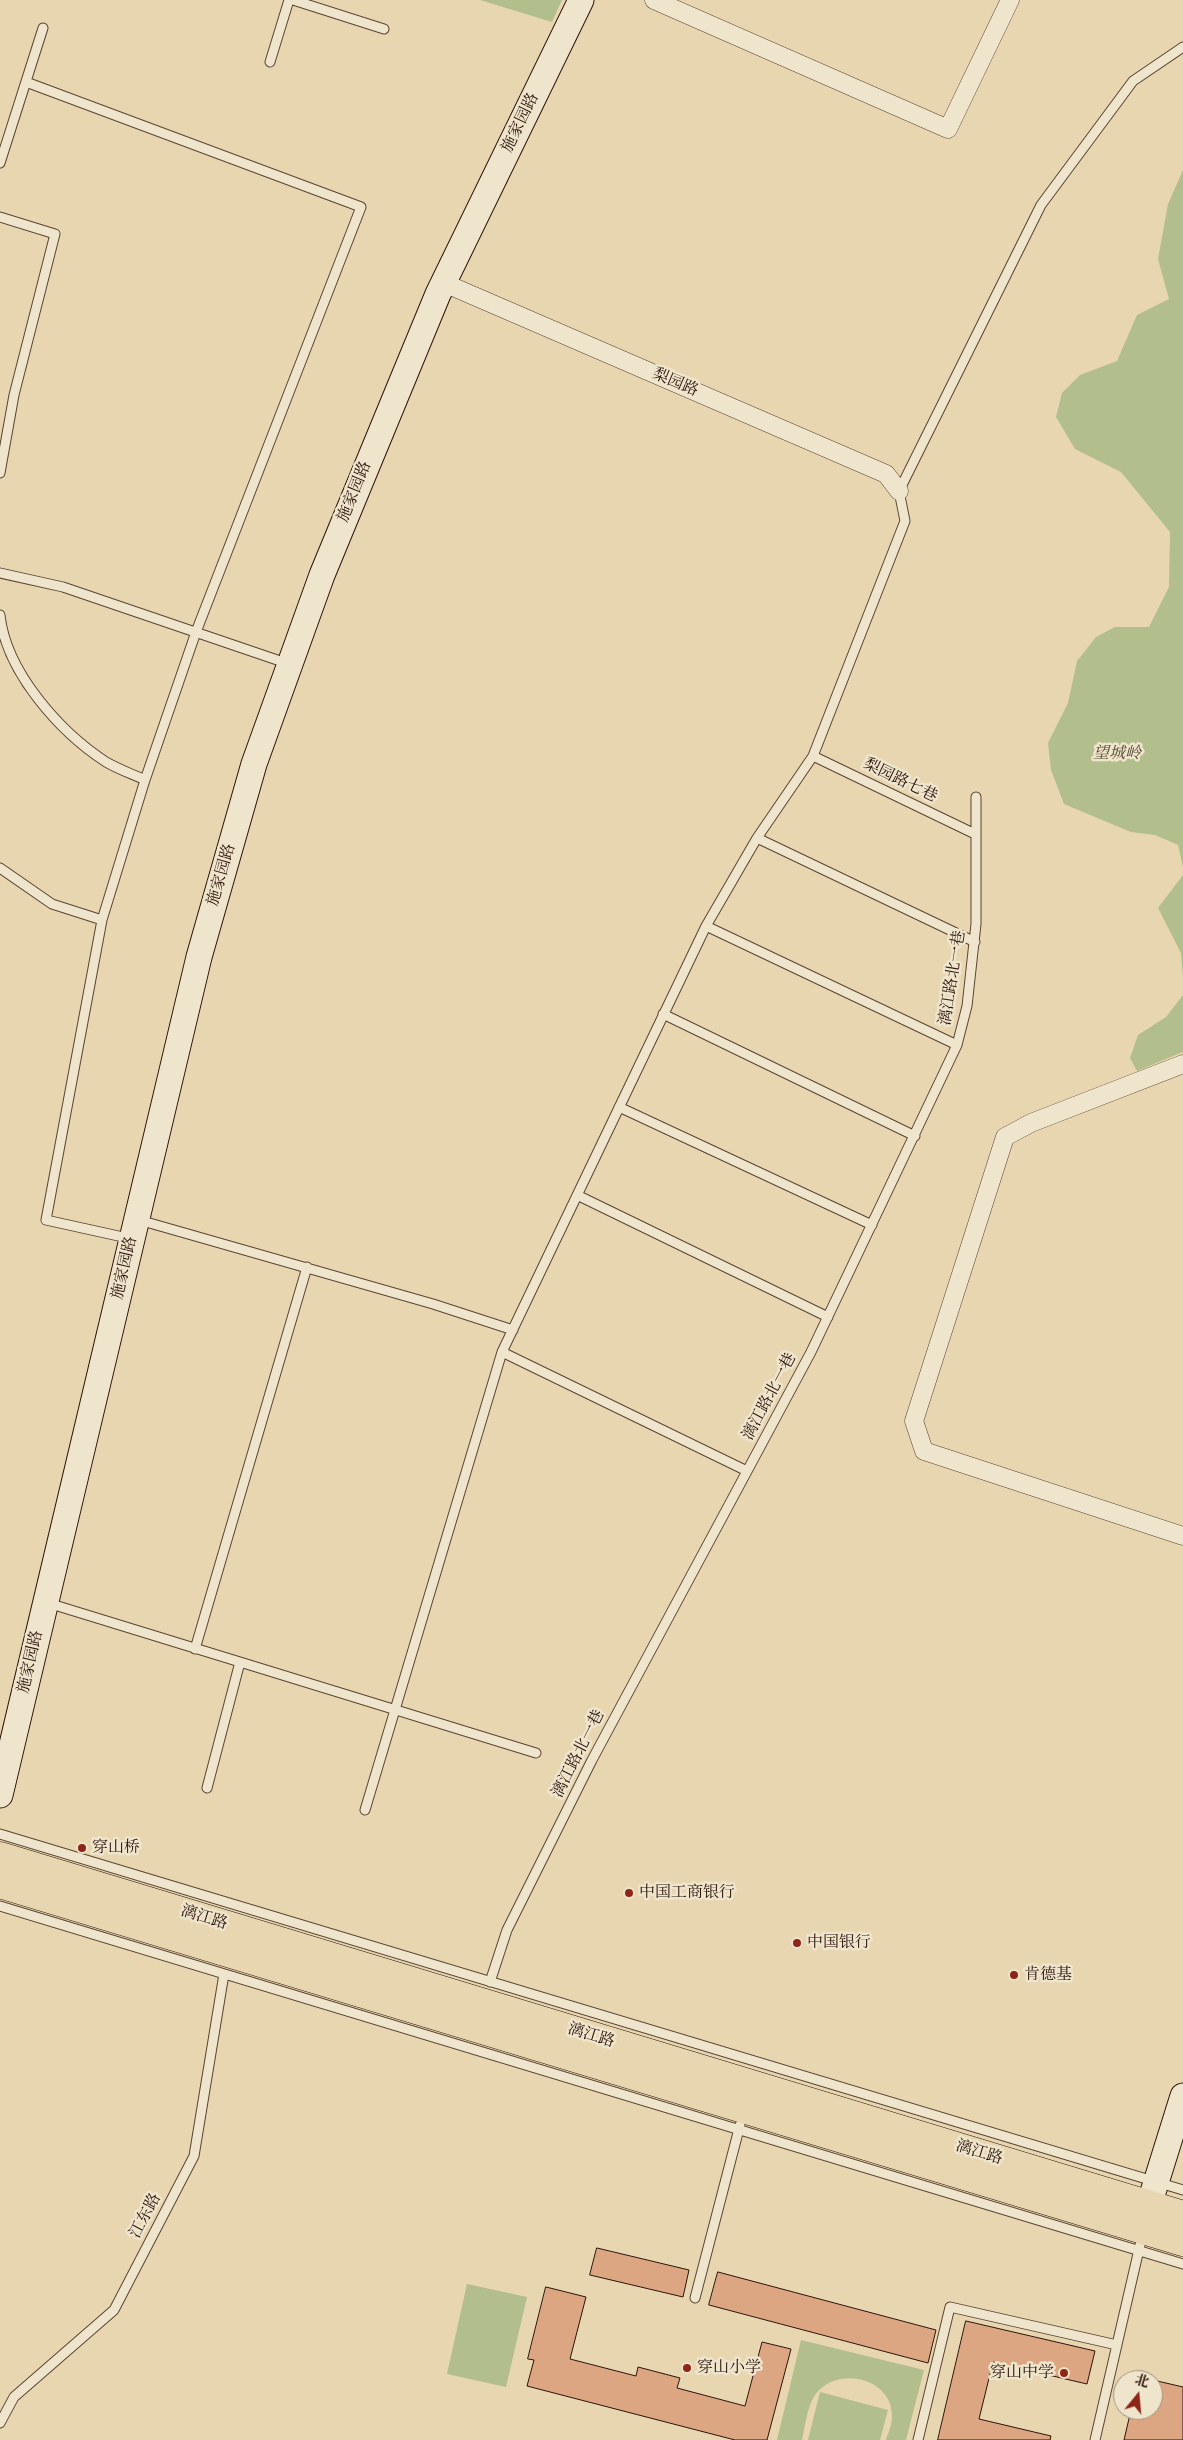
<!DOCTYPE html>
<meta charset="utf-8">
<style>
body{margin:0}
#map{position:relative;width:1183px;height:2440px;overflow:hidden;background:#e7d6b0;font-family:Cardo,"Noto Serif SC",serif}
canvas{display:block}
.north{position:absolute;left:1113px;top:2370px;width:50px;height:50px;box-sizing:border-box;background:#efe4cc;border:1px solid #a1917f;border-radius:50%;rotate:17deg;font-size:14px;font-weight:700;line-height:20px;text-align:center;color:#2c140b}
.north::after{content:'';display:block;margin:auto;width:18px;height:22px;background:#8f2418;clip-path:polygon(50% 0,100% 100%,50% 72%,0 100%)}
</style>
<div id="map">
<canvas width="1183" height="2440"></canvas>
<div class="north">北</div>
</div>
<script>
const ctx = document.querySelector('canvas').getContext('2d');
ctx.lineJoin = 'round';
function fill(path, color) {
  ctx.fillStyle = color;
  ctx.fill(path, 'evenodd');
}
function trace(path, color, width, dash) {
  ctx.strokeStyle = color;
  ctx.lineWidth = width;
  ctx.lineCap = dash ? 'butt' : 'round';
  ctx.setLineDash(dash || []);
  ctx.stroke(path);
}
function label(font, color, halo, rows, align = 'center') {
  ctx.font = font + ' Cardo,"Noto Serif SC",serif';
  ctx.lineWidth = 5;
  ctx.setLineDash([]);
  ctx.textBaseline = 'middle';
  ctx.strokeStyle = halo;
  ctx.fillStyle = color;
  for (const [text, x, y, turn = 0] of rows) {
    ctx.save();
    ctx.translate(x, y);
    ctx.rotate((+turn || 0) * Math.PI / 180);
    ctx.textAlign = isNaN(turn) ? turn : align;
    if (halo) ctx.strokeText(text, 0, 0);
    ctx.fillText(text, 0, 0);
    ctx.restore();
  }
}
const green = new Path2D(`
 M 480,0 L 562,0 L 552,22 Z
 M 1183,170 L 1183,867 L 1178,845 L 1155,835 L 1131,832 L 1064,804 L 1051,770 L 1048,743 L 1068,703 L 1077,661 L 1096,637 L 1115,627 L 1149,627 L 1169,587 L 1170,532 L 1121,472 L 1075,449 L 1056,417 L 1062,393 L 1080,375 L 1117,361 L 1137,315 L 1169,299 L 1158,259 L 1168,204 Z
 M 1183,875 L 1183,978 L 1181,953 L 1158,908 Z
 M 1183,995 L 1183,1052 L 1137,1071 L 1130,1058 L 1138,1035 L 1166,1017 Z
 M 467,2284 L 527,2297 L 506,2387 L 447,2374 Z
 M 801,2340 L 924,2370 L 906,2440 L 886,2440 C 888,2433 892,2425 892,2417 C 893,2377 836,2365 815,2395 C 807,2407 805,2427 802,2440 L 777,2440 Z
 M 820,2392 L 888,2410 L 880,2440 L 808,2440 Z`);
const building = new Path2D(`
 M 597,2248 L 689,2270 L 683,2297 L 590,2275 Z
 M 718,2272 L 936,2330 L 928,2363 L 709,2305 Z
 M 546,2287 L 586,2297 L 570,2359 L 636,2376 L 638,2367 L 680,2378 L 677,2388 L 745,2406 L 762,2342 L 791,2349 L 767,2440 L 735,2440 L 527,2386 L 534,2360 L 528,2359 Z
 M 966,2321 L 1095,2351 L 1087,2384 L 993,2362 L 979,2419 L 1051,2436 L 1050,2440 L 938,2440 Z
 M 1153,2380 L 1183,2387 L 1183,2440 L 1124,2440 L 1131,2410 L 1153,2410 Z`);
const lane = new Path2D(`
 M 293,0 L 384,29
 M 270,62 L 289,0
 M 26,82 L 361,207 L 196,632 L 145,780 L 102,920 L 46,1220 L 132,1239
 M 0,163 L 43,28
 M 0,217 L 55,234 L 14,395 L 0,473
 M 0,573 L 63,587 L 289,664
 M 0,615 C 6,672 60,732 106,762 C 118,769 132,774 145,780
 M 813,756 L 975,834
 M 757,838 L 975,942
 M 0,868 L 52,904 L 102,920
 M 706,926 L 957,1045
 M 663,1014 L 915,1136
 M 619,1107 L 872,1225
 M 577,1195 L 828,1317
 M 139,1220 L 433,1304 L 513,1330
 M 502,1352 L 747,1471
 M 48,1603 L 536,1753
 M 195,1649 L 307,1267
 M 207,1788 L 240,1662
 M 365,1810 L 502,1352 L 706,926 L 757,838 L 813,756 L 905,521 L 899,491 L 1041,205 L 1133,81 L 1183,47
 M 0,1834 L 1183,2190
 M 0,1906 L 1183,2264
 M 490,1982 L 507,1930 L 592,1760 L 811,1352 L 957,1045 L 967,1006 L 976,924 L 976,797
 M 695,2298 L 740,2125
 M 0,2423 L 14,2397 L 114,2310 L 194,2156 L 224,1974
 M 918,2440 L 950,2307 L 1117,2345
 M 1095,2440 L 1143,2232`);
const street = new Path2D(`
 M 654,0 L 948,129 L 1010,0
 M 444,283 L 886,474 L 899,491
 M 1183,1064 L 1031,1123 L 1005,1137 L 914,1421 L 924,1451 L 1183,1536`);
const secondary = new Path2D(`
 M 0,1795 L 199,957 L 254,764 L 322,575 L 438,294 L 581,0
 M 1149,2205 L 1183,2096`);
const highway = new Path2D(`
 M 0,1856 L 1183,2215
 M 0,1884 L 1183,2242`);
const markers = [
 [82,1848,5,"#8f2418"],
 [629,1893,5,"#8f2418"],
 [797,1943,5,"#8f2418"],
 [1014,1975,5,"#8f2418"],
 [687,2368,5,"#8f2418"],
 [1064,2373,5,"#8f2418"]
];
const streetNames = [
 ["施家园路",521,123,-64],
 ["梨园路",675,383,23],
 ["施家园路",355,492,-68],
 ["梨园路七巷",900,781,26],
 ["施家园路",222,875,-74],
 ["漓江路北一巷",953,978,-81],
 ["施家园路",125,1268,-77],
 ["漓江路北一巷",770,1397,-62],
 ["施家园路",31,1662,-77],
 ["漓江路北一巷",579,1754,-63],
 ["漓江路",204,1918,17],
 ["漓江路",591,2036,17],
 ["漓江路",979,2153,17],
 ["江东路",146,2216,-62]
];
const parkNames = [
 ["望城岭",1117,754]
];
const poiNames = [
 ["穿山桥",92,1848],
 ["中国工商银行",639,1893],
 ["中国银行",807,1943],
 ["肯德基",1024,1975],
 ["穿山小学",697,2368],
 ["穿山中学",1054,2373,"right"]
];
fill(green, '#b3be8d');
fill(building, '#dca683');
trace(building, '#2c140b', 1);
trace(lane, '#5b4434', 11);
trace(street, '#5b4434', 19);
trace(secondary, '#2c140b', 27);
trace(highway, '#2c140b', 29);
trace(lane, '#efe4cc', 9);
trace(street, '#efe4cc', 18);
trace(secondary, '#efe4cc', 25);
trace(highway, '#e7d6b0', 28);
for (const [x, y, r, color] of markers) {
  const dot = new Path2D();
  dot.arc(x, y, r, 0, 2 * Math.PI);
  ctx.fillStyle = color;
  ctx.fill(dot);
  trace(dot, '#efe4cc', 2);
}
label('16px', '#2c140b', '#efe4cc', streetNames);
label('italic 16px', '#544732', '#efe4cc', parkNames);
label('16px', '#2c140b', '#efe4cc', poiNames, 'left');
</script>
